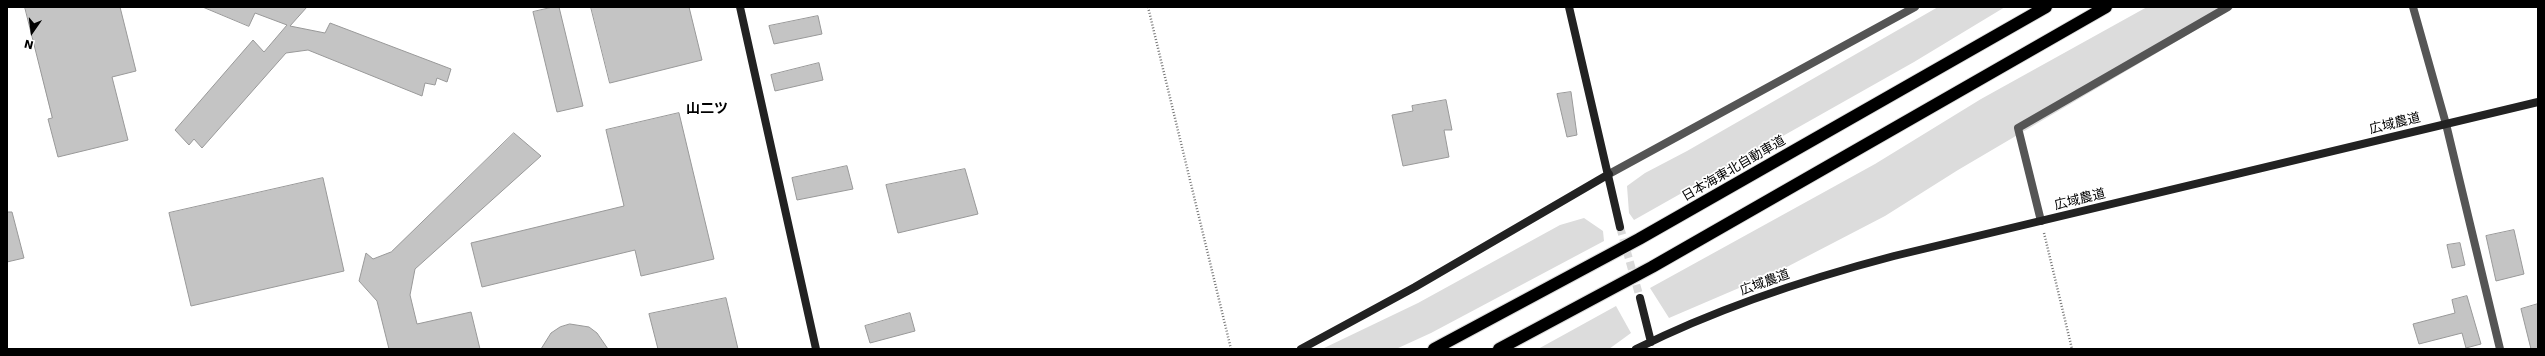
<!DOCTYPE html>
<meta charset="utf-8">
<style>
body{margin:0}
#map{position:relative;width:2545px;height:356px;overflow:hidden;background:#fff;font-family:"DejaVu Sans",sans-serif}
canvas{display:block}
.frame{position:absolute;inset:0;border:8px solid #000;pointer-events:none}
.north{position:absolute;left:12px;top:12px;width:40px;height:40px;-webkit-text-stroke:3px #fff;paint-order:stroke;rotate:194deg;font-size:11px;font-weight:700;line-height:16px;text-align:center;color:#000}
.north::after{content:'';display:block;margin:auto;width:14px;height:18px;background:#000;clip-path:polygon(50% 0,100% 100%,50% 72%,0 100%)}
</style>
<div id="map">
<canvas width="2545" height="356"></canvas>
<div class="frame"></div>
<div class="north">N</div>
</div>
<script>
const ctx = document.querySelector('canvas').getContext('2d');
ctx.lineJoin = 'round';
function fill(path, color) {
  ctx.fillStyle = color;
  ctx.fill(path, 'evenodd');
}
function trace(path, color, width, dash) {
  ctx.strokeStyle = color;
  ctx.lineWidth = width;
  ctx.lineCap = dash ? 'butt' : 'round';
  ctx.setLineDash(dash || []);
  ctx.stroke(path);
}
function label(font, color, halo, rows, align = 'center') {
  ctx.font = font + ' "DejaVu Sans","Noto Sans JP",sans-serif';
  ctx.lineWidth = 3.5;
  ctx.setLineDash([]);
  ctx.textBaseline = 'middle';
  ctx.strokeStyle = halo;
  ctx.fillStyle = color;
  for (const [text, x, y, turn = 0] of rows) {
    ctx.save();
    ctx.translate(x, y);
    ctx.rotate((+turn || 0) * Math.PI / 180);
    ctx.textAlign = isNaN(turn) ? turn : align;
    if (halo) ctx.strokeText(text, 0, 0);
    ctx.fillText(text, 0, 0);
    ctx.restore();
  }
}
const green = new Path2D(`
 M 1938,7 L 2005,7 L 1914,62 L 1634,220 L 1629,213 L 1627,186 L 1645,173 L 1687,151 Z
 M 2147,7 L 2235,7 L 1958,170 L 1885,216 L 1781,270 L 1669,318 L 1650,288 L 1875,164 L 1981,99 Z
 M 1584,218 L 1603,231 L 1604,241 L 1431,333 L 1396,349 L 1322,349 L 1418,303 L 1560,225 Z
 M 1616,306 L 1631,333 L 1609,349 L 1538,349 Z`);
const building = new Path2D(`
 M 25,7 L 120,7 L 136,71 L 112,77 L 128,140 L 58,157 L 48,119 L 52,118 Z
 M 203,7 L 307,7 L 290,26 L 325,33 L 330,23 L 451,69 L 447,82 L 437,78 L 435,85 L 425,83 L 422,96 L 308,50 L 286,53 L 202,148 L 194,139 L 189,145 L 175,130 L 253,40 L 264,52 L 287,25 L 255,13 L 249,26 Z
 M 553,7 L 559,7 L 583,106 L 557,112 L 533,12 Z
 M 591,7 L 689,7 L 702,60 L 610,83 Z
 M 818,16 L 822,34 L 774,44 L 769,26 Z
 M 819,63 L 823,80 L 775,91 L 771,75 Z
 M 1571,92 L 1577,135 L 1567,137 L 1557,94 Z
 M 1446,100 L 1452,130 L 1444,130 L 1449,157 L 1403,166 L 1392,115 L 1413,111 L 1412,106 Z
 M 679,113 L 714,259 L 641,276 L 635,250 L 482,287 L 471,243 L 624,206 L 606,130 Z
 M 514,133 L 541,156 L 415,269 L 410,295 L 417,324 L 471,312 L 480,349 L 389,349 L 377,301 L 359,281 L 366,253 L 373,259 L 391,252 Z
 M 847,166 L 853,189 L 797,200 L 792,178 Z
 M 965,169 L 978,214 L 898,233 L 886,185 Z
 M 323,178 L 344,271 L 191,306 L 169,213 Z
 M 7,212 L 12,212 L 24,258 L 7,262 Z
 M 2514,230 L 2524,274 L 2496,281 L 2486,236 Z
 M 2460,243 L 2465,265 L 2452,268 L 2447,245 Z
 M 2467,296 L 2481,344 L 2466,348 L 2462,333 L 2419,344 L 2413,324 L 2455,313 L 2452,300 Z
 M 726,298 L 738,349 L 658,349 L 649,314 Z
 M 2538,304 L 2538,349 L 2531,349 L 2521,309 Z
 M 910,313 L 915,331 L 870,343 L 865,326 Z
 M 570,324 L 589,327 L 597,333 L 608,349 L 541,349 L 551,333 L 560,327 Z`);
const secondaryTunnel = new Path2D(`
 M 1620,227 L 1640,298`);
const path = new Path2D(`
 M 1148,7 L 1231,349
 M 2044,233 L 2072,349`);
const street = new Path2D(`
 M 2413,7 L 2446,124 L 2500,349
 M 1609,174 L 1915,7
 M 2041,221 L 2018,128 L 2228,7`);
const secondary = new Path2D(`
 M 740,7 L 816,349
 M 1569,7 L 1620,227
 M 1640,298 L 1651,342
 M 1301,349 L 1415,287 L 1609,174
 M 1636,349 C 1718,308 1806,279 1894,256 L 2538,102`);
const highway = new Path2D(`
 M 1434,349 L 1639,239 L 2046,7
 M 1499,349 L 1652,267 L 2106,7`);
const streetNames = [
 ["広域農道",2395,124,-14],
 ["日本海東北自動車道",1734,169,-30],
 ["広域農道",2080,200,-14],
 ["広域農道",1765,283,-20]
];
const neighbourhoodNames = [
 ["山二ツ",707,109]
];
fill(green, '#dcdcdc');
fill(building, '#c4c4c4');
trace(building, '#999', 1);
trace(secondaryTunnel, '#d9d9d9', 8, [8, 4]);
trace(highway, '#dbdbdb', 14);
trace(path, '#777', 2.5, [1, 2]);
trace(street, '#555', 8);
trace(secondary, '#222', 8);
trace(highway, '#000', 12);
label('13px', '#000', '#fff', streetNames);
label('bold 14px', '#000', '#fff', neighbourhoodNames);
</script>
